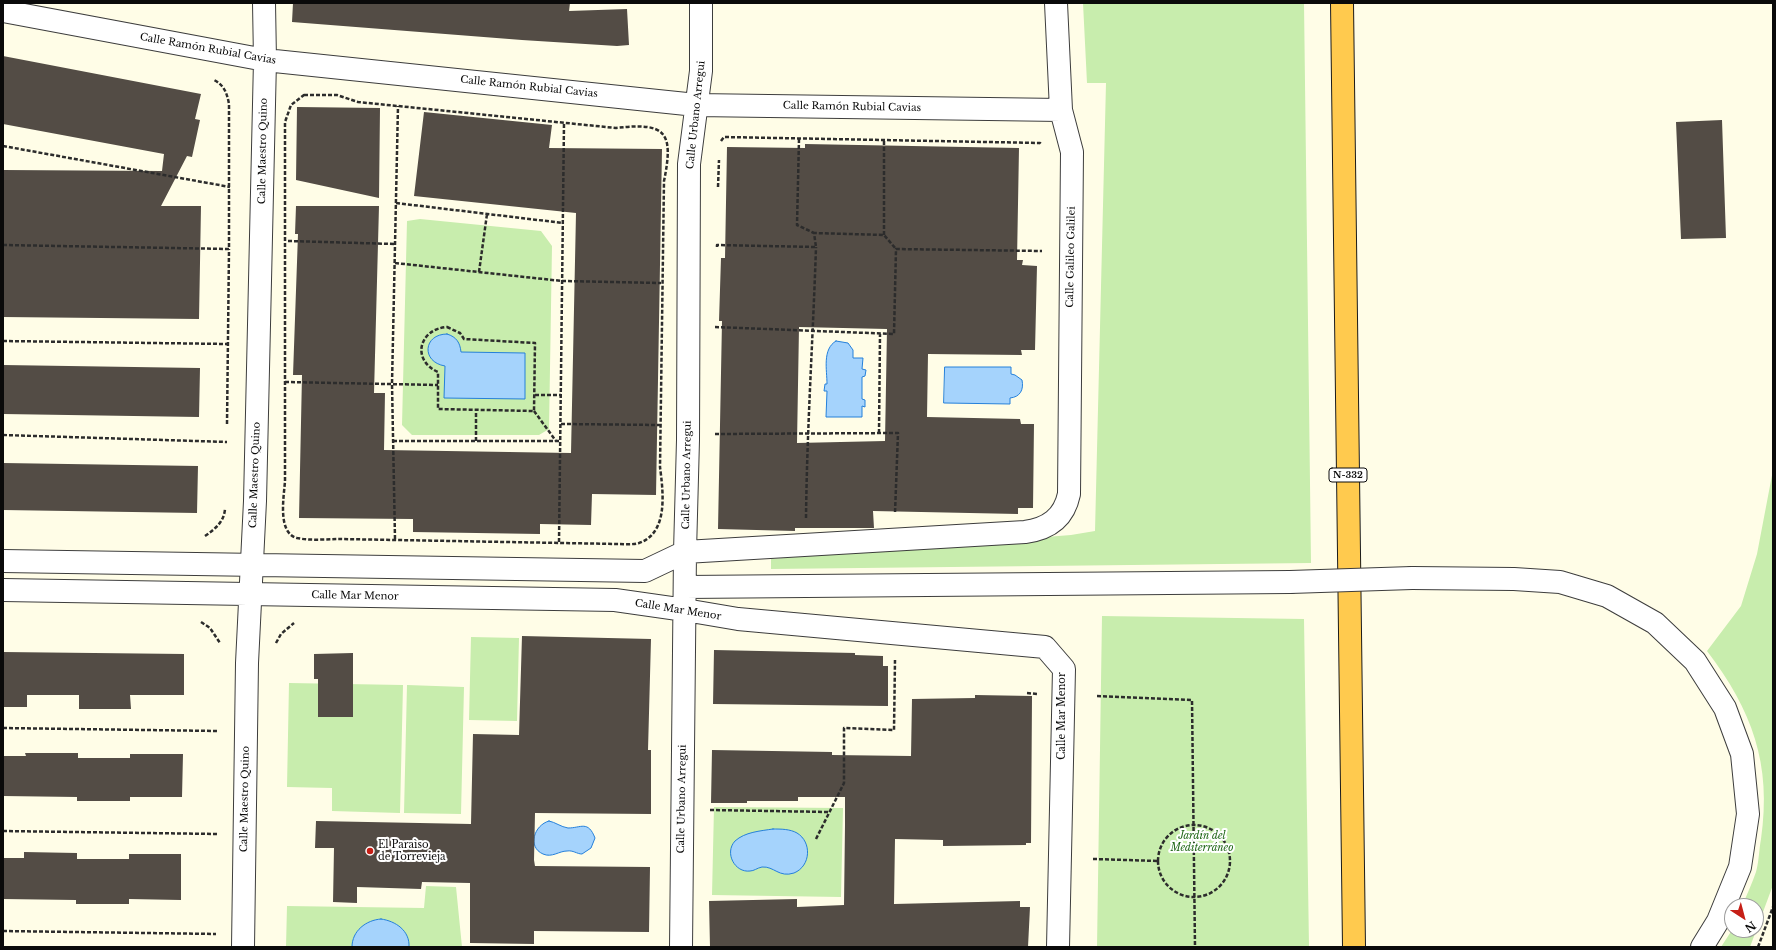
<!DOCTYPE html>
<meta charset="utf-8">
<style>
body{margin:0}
#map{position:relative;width:1776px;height:950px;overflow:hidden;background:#fffde7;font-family:"Libre Baskerville",serif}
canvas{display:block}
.frame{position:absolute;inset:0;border:4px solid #0a0a0a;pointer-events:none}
.north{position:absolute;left:1724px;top:898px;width:40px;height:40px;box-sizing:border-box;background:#fff;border:1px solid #9d9d9d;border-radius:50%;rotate:144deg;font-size:11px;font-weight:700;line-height:16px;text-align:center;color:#0a0a0a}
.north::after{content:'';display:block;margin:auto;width:14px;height:18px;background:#c61f16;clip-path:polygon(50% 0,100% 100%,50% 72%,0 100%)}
</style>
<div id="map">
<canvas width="1776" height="950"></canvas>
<div class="frame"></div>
<div class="north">N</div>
</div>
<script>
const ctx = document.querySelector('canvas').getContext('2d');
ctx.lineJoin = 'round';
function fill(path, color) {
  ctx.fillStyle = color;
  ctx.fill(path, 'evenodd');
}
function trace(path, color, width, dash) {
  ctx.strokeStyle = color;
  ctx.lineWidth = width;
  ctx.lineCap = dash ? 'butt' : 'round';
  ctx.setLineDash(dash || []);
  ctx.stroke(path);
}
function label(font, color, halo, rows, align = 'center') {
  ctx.font = font + ' "Libre Baskerville",serif';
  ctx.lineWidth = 4;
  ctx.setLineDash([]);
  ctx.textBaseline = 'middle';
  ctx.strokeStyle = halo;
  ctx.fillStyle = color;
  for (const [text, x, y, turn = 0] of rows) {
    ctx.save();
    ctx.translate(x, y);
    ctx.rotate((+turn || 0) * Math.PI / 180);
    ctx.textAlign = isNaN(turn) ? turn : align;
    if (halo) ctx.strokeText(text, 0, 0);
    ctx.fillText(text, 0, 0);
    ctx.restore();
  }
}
const green = new Path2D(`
 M 1083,3 L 1304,3 L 1311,563 L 771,569 L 771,559 L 1071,535 L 1095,531 L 1106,83 L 1087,83 Z
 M 420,219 L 541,231 L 552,246 L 549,429 L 539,435 L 412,435 L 402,425 L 407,221 Z
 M 1773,470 L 1773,885 L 1750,947 L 1721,947 L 1732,930 L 1756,930 L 1756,906 L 1742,906 C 1747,895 1752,883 1756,872 C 1759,862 1759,849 1761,839 C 1772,764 1752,710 1707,651 L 1741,606 L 1757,554 Z
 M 1102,616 L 1304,619 L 1309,947 L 1097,947 Z
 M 471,637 L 519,638 L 517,721 L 469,720 Z
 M 289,683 L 403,685 L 400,813 L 332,811 L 332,788 L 287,787 Z
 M 407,685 L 464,687 L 461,814 L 404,813 Z
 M 714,807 L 843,808 L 841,897 L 712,895 Z
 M 426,886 L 456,887 L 462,947 L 286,947 L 287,906 L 424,908 Z`);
const water = new Path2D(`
 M 447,334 C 457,337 460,343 461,352 L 525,353 L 525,399 L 444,398 L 445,366 C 421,362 423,334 447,334 Z
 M 836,341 L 848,343 L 853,350 L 853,358 L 863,358 L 862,369 L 866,370 L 865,376 L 862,377 L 862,399 L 865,400 L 865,407 L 862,406 L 862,417 L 826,417 L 827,391 L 824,391 L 825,384 L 827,384 C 827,370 822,349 836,341 Z
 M 945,367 L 1011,367 L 1011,374 L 1015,375 L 1022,380 C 1024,390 1020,397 1010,398 L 1010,404 L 944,403 Z
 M 549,821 C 555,822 561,827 568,828 C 581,828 588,820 595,838 L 591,848 L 582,854 C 577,854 573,850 567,851 C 559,851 552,858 543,854 C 527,847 534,825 549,821 Z
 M 773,829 C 781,829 790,829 797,833 C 812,842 811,866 794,873 C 779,878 774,866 762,867 C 757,868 754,871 750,871 C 735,873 724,853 735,841 C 745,832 760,831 773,829 Z
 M 381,919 C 396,921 410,931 409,947 L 352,947 C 352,931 366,920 381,919 Z`);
const building = new Path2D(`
 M 293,3 L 570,3 L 569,11 L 627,9 L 629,45 L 617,46 L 522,40 L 292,22 Z
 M 3,56 L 201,94 L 195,119 L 200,120 L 192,157 L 187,156 L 161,206 L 201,206 L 199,319 L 3,317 L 3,170 L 162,171 L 164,154 L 3,124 Z
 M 297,107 L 380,108 L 379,198 L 296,180 Z
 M 424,112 L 552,125 L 549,148 L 662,149 L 656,495 L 592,494 L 591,525 L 540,524 L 540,534 L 413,532 L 413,519 L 299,518 L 302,375 L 293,375 L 298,234 L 295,234 L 296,206 L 379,206 L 374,393 L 385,393 L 384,450 L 571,453 L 576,213 L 414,196 Z
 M 1722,120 L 1726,238 L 1681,239 L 1676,122 Z
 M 805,144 L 1019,148 L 1017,260 L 1023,260 L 1022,265 L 1037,266 L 1035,350 L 1021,350 L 1022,355 L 928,354 L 927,417 L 1020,419 L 1021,424 L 1034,424 L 1033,508 L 1018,508 L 1018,514 L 873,511 L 874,528 L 795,528 L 795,531 L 718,529 L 722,321 L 719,321 L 721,258 L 725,258 L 727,147 L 805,148 ZM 799,327 L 887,329 L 885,441 L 797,443 Z
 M 3,365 L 200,368 L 199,417 L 3,414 Z
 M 3,463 L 198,466 L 197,513 L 3,510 Z
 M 522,636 L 651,639 L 648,750 L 651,750 L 651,814 L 535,813 L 534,860 L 535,866 L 650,867 L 649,932 L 534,931 L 534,944 L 470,943 L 470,883 L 422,882 L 421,889 L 357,887 L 357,903 L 333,902 L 334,848 L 315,848 L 316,821 L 471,824 L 473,734 L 519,735 Z
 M 714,650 L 855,653 L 855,655 L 883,656 L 883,666 L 888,666 L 888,706 L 713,704 Z
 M 3,652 L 184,654 L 184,695 L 130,695 L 131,709 L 79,709 L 79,695 L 27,695 L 27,707 L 3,707 Z
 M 353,653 L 353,717 L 318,717 L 318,679 L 314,679 L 314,654 Z
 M 975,695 L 1032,696 L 1031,843 L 1026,843 L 1026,845 L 943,846 L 943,840 L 895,839 L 894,904 L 1020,901 L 1020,907 L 1030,907 L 1028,947 L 710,947 L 709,901 L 797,899 L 797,907 L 844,905 L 845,825 L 845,797 L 798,797 L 798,801 L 747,801 L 747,803 L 711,803 L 712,750 L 832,752 L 832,755 L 911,756 L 912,699 L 975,698 Z
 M 25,753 L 78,753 L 78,758 L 130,758 L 130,754 L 183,754 L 182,797 L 130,797 L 130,801 L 77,801 L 77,797 L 3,796 L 3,756 L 26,756 Z
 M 24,852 L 77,853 L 77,859 L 129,859 L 129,854 L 181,854 L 181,900 L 129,899 L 129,904 L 76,904 L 76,900 L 3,899 L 3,858 L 24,858 Z`);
const path = new Path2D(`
 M 304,95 L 337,95 L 358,102 L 616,128 C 666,122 674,132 664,181 L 660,467 C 663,491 669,533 639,543 C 632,545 624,544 617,544 L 341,539 C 327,539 311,541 297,538 C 277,533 284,496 285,481 L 285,122 L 291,105 Z
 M 799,139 L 797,225 L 814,233
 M 721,141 L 724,137 L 1040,143 L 1041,144
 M 3,146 L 230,187
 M 718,187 L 719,160
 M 396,203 L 563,223
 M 884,235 L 884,140
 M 288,241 L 395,244
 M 3,245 L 229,249 L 229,104 C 227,93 224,85 214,80
 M 717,247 L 717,245 L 816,247 L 814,233 L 884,235 L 896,249
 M 395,263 L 562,281 L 661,283
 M 479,272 L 487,214
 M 447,327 L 460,333 L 464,339 L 535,343 L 534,411 L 438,409 L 438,372 C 411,360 419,329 447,327 Z
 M 715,327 L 894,334 L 896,249 L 1042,251
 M 3,341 L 228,344
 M 285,382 L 438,385
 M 535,395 L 561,395
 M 534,411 L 556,441
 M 227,424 L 229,249
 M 561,424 L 660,425
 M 879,433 L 880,334
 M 715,434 L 898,433 L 895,513
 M 3,435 L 227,442
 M 393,441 L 560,441
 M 476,441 L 476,410
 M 806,518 C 807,428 813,338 816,247
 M 205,536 C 215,529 224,522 225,509
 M 395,539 L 392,384 L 398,106
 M 559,542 L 564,123
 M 201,622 L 210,628 L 220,643
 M 276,643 L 281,634 L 294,623
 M 1027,693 L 1037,694
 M 1097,696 L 1192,700 L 1195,947
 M 3,728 L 219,731
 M 710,810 L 829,812
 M1158 861a36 36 0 1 1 72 0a36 36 0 1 1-72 0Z
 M 3,831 L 218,834
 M 816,839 L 844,783 L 844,728 L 894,730 L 895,660
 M 1093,859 L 1158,861
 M 3,931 L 216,934
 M 1758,947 L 1773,907`);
const minor = new Path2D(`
 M 3,11 L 265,60 L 696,105 L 1061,110
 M 3,561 L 645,571 L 685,552 L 1025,532 C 1048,529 1064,518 1069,494 L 1072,152 L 1061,110 L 1056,3
 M 1412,578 L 1514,579 L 1560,582 L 1607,596 L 1655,623 L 1695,661 L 1725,708 L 1742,754 L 1748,814 L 1740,867 L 1718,921 L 1702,947
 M 685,587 L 1290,582
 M 3,590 L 615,600 L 685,610 L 738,619 L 1045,647 L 1064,669 L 1058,947
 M 243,947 L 247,663 L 255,501 L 265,60 L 264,3
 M 681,947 L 685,552 L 688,440 L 689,164 L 701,71 L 701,3`);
const trunk = new Path2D(`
 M 1342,3 L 1354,947`);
const minorBridge = new Path2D(`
 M 1290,582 L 1412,578`);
const markers = [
 [370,851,4,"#c61f16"]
];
const shields = [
 [1348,475,38]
];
const shieldNames = [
 ["N-332",1348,475]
];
const streetNames = [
 ["Calle Ramón Rubial Cavias",208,49,10],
 ["Calle Ramón Rubial Cavias",529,87,6],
 ["Calle Ramón Rubial Cavias",852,107,1],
 ["Calle Urbano Arregui",696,115,-84],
 ["Calle Maestro Quino",263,151,-89],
 ["Calle Galileo Galilei",1071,257,-89],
 ["Calle Maestro Quino",255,475,-88],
 ["Calle Urbano Arregui",687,475,-89],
 ["Calle Mar Menor",355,596,1],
 ["Calle Mar Menor",678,610,9],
 ["Calle Mar Menor",1062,716,-90],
 ["Calle Maestro Quino",245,799,-89],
 ["Calle Urbano Arregui",682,799,-89]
];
const parkNames = [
 ["Jardín del",1202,836],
 ["Mediterráneo",1202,848]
];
const poiNames = [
 ["El Paraìso",378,845],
 ["de Torrevieja",378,857]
];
fill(green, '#c8edad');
fill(water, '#a5d3fc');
trace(water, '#2580da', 1);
fill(building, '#534c45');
trace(minor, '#3d3d3d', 24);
trace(trunk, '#1b1b1b', 24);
trace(path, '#2c2c2c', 2.5, [4, 2]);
trace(minor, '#fff', 22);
trace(trunk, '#ffca4e', 22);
trace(minorBridge, '#3d3d3d', 24, []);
trace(minorBridge, '#fff', 22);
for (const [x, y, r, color] of markers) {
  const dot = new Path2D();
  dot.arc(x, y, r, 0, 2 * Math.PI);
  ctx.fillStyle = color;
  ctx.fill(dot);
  trace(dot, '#fff', 1.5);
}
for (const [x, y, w] of shields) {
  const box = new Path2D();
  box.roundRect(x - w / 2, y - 7, w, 14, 3);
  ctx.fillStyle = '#fff';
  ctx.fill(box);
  trace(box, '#0a0a0a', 1);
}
label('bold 9px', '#0a0a0a', null, shieldNames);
label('10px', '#0a0a0a', '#fff', streetNames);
label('italic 10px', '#1e6615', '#fff', parkNames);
label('10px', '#0a0a0a', '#fff', poiNames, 'left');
</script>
